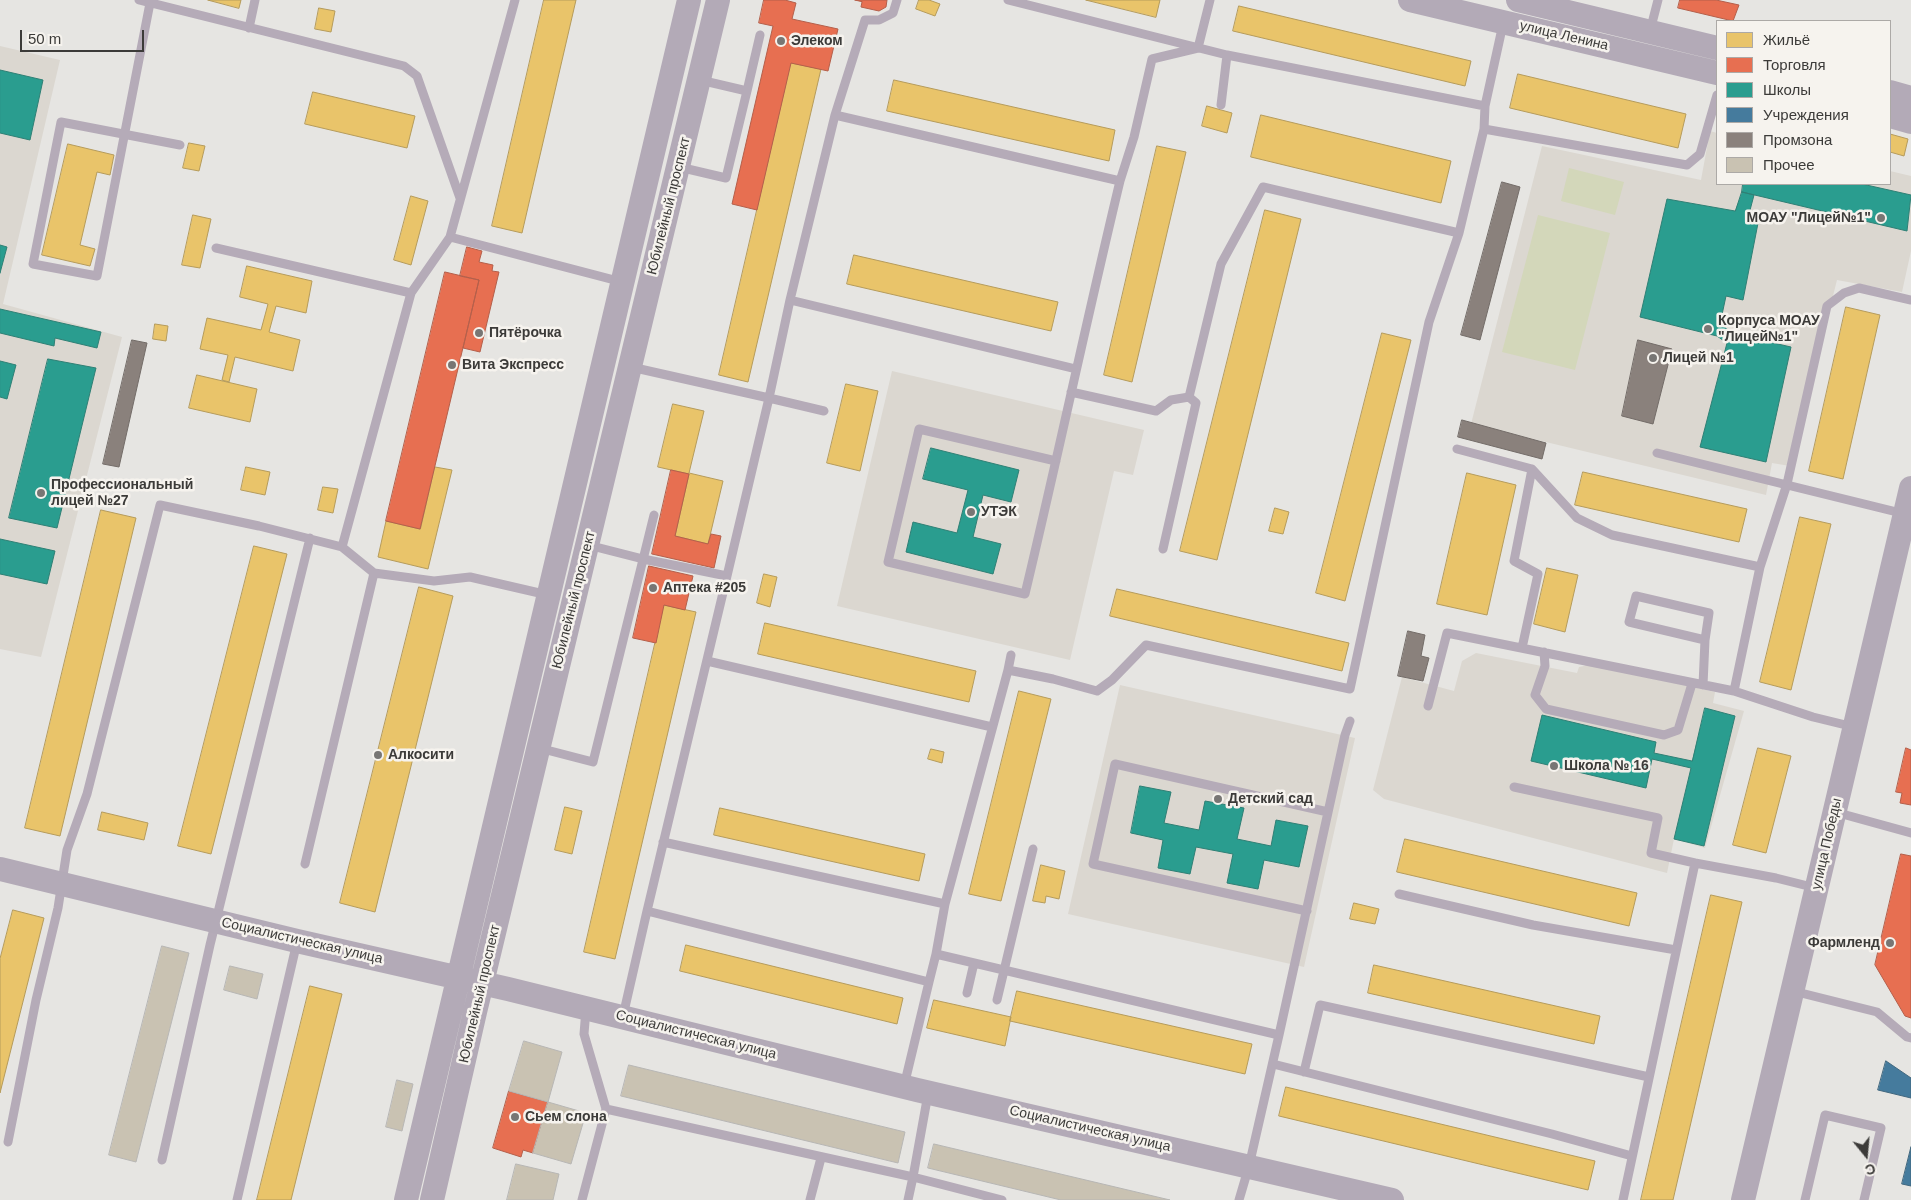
<!DOCTYPE html>
<meta charset="utf-8">
<style>
body{margin:0}
#map{position:relative;width:1911px;height:1200px;overflow:hidden;background:#e6e5e2;font-family:Arial,sans-serif}
canvas{display:block}
.legend{position:absolute;left:1716px;top:20px;width:175px;height:165px;box-sizing:border-box;background:#f6f3ee;border:1px solid #aca9a6;margin:0;padding:6px 9px;list-style:none;font-size:15px;color:#3c3b39}
.legend li{display:flex;align-items:center;gap:10px;height:25px}
.legend b{width:25px;border:1px solid #aca9a6}
.north{position:absolute;left:1841px;top:1130px;width:50px;height:50px;-webkit-text-stroke:4px #f6f3ee;paint-order:stroke;rotate:163deg;font-size:14px;font-weight:700;line-height:20px;text-align:center;color:#3c3b39}
.north::after{content:'';display:block;margin:auto;width:18px;height:22px;background:#3c3b39;clip-path:polygon(50% 0,100% 100%,50% 72%,0 100%)}
.scale{position:absolute;left:20px;top:30px;width:124px;height:22px;box-sizing:border-box;border:2px solid #3c3b39;border-top:0;padding-left:6px;font-size:15px;line-height:18px;white-space:nowrap;color:#3c3b39;-webkit-text-stroke:4px #f6f3ee;paint-order:stroke}
</style>
<div id="map">
<canvas width="1911" height="1200"></canvas>
<ul class="legend">
<li><b style="height:14px;background:#e9c46a"></b>Жильё</li>
<li><b style="height:14px;background:#e76f51"></b>Торговля</li>
<li><b style="height:14px;background:#2a9d8f"></b>Школы</li>
<li><b style="height:14px;background:#457b9d"></b>Учреждения</li>
<li><b style="height:14px;background:#8a817c"></b>Промзона</li>
<li><b style="height:14px;background:#c9c2b2"></b>Прочее</li>
</ul>
<div class="north">С</div>
<div class="scale">50 m</div>
</div>
<script>
const ctx = document.querySelector('canvas').getContext('2d');
ctx.lineJoin = 'round';
function fill(path, color) {
  ctx.fillStyle = color;
  ctx.fill(path, 'evenodd');
}
function trace(path, color, width, dash) {
  ctx.strokeStyle = color;
  ctx.lineWidth = width;
  ctx.lineCap = dash ? 'butt' : 'round';
  ctx.setLineDash(dash || []);
  ctx.stroke(path);
}
function label(font, color, halo, rows, align = 'center') {
  ctx.font = font + ' Arial,sans-serif';
  ctx.lineWidth = 5;
  ctx.setLineDash([]);
  ctx.textBaseline = 'middle';
  ctx.strokeStyle = halo;
  ctx.fillStyle = color;
  for (const [text, x, y, turn = 0] of rows) {
    ctx.save();
    ctx.translate(x, y);
    ctx.rotate((+turn || 0) * Math.PI / 180);
    ctx.textAlign = isNaN(turn) ? turn : align;
    if (halo) ctx.strokeText(text, 0, 0);
    ctx.fillText(text, 0, 0);
    ctx.restore();
  }
}
const built = new Path2D(`
 M 0,46 L 60,60 L 3,304 L 122,337 L 41,657 L 0,649 Z
 M 1710,131 L 1717,133 L 1717,184 L 1890,184 L 1890,171 L 1911,176 L 1911,251 L 1902,292 L 1837,280 L 1790,466 L 1772,463 L 1766,495 L 1471,424 L 1542,146 L 1701,180 Z
 M 892,371 L 1144,430 L 1133,475 L 1114,471 L 1070,660 L 837,606 Z
 M 1476,653 L 1577,673 L 1579,667 L 1593,664 L 1715,692 L 1713,703 L 1744,711 L 1705,848 L 1674,839 L 1667,873 L 1384,799 L 1373,790 L 1402,677 L 1454,691 L 1462,661 Z
 M 1120,685 L 1355,738 L 1304,967 L 1068,914 Z`);
const green = new Path2D(`
 M 1569,168 L 1624,182 L 1615,215 L 1561,201 Z
 M 1538,215 L 1610,233 L 1575,370 L 1502,352 Z`);
const homes = new Path2D(`
 M 208,0 L 241,0 L 239,8 Z
 M 544,0 L 576,0 L 522,233 L 492,226 Z
 M 919,0 L 929,0 L 940,4 L 935,16 L 916,9 Z
 M 1086,0 L 1160,0 L 1156,17 Z
 M 1239,6 L 1471,61 L 1465,86 L 1233,31 Z
 M 319,8 L 335,11 L 331,32 L 315,29 Z
 M 791,63 L 821,69 L 748,382 L 719,375 Z
 M 1518,74 L 1686,114 L 1678,148 L 1510,108 Z
 M 894,80 L 1115,130 L 1109,161 L 887,111 Z
 M 313,92 L 415,116 L 407,148 L 305,124 Z
 M 1207,106 L 1232,113 L 1227,133 L 1202,126 Z
 M 1261,115 L 1451,161 L 1441,203 L 1251,157 Z
 M 1890,134 L 1908,139 L 1904,156 L 1890,152 Z
 M 189,143 L 205,146 L 199,171 L 183,168 Z
 M 68,144 L 114,155 L 110,175 L 97,172 L 80,245 L 95,249 L 90,266 L 42,255 Z
 M 1157,146 L 1186,152 L 1132,382 L 1104,375 Z
 M 411,196 L 428,201 L 411,265 L 394,260 Z
 M 1265,210 L 1301,219 L 1217,560 L 1180,551 Z
 M 193,215 L 211,219 L 200,268 L 182,265 Z
 M 854,255 L 1058,302 L 1051,331 L 847,284 Z
 M 247,266 L 312,281 L 306,313 L 276,306 L 269,332 L 300,340 L 293,371 L 235,357 L 229,382 L 222,380 L 228,355 L 200,349 L 207,318 L 261,330 L 268,304 L 240,297 Z
 M 1846,307 L 1880,315 L 1843,479 L 1809,471 Z
 M 155,324 L 168,326 L 166,341 L 153,339 Z
 M 1382,333 L 1411,340 L 1345,601 L 1316,593 Z
 M 197,375 L 257,389 L 250,422 L 189,408 Z
 M 846,384 L 878,391 L 860,471 L 827,463 Z
 M 673,404 L 704,411 L 689,473 L 723,481 L 708,544 L 675,536 L 689,474 L 658,467 Z
 M 246,467 L 270,472 L 265,495 L 241,490 Z
 M 435,467 L 452,470 L 428,569 L 378,557 L 386,521 L 420,529 Z
 M 1583,472 L 1747,509 L 1739,542 L 1575,505 Z
 M 1467,473 L 1516,485 L 1487,615 L 1437,604 Z
 M 323,487 L 338,489 L 333,513 L 318,510 Z
 M 1275,508 L 1289,512 L 1283,534 L 1269,531 Z
 M 101,510 L 136,518 L 60,836 L 25,828 Z
 M 1800,517 L 1831,524 L 1791,690 L 1760,682 Z
 M 254,546 L 287,554 L 211,854 L 178,846 Z
 M 1547,568 L 1578,575 L 1565,632 L 1534,624 Z
 M 764,574 L 777,577 L 770,607 L 757,603 Z
 M 419,587 L 453,596 L 375,912 L 340,903 Z
 M 1117,589 L 1349,643 L 1342,671 L 1110,616 Z
 M 664,605 L 696,612 L 615,959 L 584,952 Z
 M 765,623 L 976,671 L 969,702 L 758,654 Z
 M 1019,691 L 1051,699 L 1001,901 L 969,894 Z
 M 1758,748 L 1791,756 L 1766,853 L 1733,845 Z
 M 931,749 L 944,752 L 942,763 L 928,759 Z
 M 565,807 L 582,811 L 572,854 L 555,850 Z
 M 720,808 L 925,854 L 919,881 L 714,835 Z
 M 102,812 L 148,823 L 144,840 L 98,830 Z
 M 1405,839 L 1637,893 L 1629,926 L 1397,872 Z
 M 1041,865 L 1065,871 L 1059,899 L 1046,896 L 1045,903 L 1033,901 Z
 M 1711,895 L 1742,902 L 1673,1200 L 1641,1200 Z
 M 1354,903 L 1379,909 L 1375,924 L 1350,919 Z
 M 13,910 L 44,918 L 0,1093 L 0,959 Z
 M 686,945 L 903,998 L 897,1024 L 680,971 Z
 M 1374,965 L 1600,1016 L 1594,1044 L 1368,993 Z
 M 310,986 L 342,994 L 291,1200 L 257,1200 Z
 M 1017,991 L 1252,1044 L 1245,1074 L 1010,1021 Z
 M 934,1000 L 1011,1017 L 1005,1046 L 927,1028 Z
 M 1286,1087 L 1595,1161 L 1588,1190 L 1279,1116 Z`);
const shops = new Path2D(`
 M 764,0 L 785,0 L 796,3 L 792,19 L 838,29 L 828,71 L 791,63 L 757,210 L 732,204 L 773,26 L 759,23 Z
 M 855,0 L 887,0 L 886,7 L 879,11 L 861,7 L 862,2 Z
 M 1680,0 L 1716,0 L 1739,5 L 1733,21 L 1678,8 Z
 M 467,247 L 482,251 L 479,262 L 493,265 L 492,271 L 499,272 L 480,352 L 463,348 L 479,280 L 460,276 Z
 M 445,272 L 479,280 L 420,529 L 386,521 Z
 M 671,470 L 689,474 L 675,536 L 708,544 L 711,534 L 721,536 L 714,568 L 652,554 Z
 M 649,566 L 693,576 L 685,610 L 664,605 L 656,643 L 633,638 Z
 M 1906,748 L 1911,750 L 1911,805 L 1900,803 L 1902,793 L 1896,792 Z
 M 1901,854 L 1911,856 L 1911,1018 L 1905,1016 L 1875,965 Z
 M 509,1091 L 548,1102 L 533,1153 L 523,1150 L 521,1157 L 493,1148 Z`);
const schools = new Path2D(`
 M 0,70 L 43,80 L 30,140 L 0,133 Z
 M 1743,184 L 1862,184 L 1911,195 L 1907,231 L 1742,192 Z
 M 1742,192 L 1754,195 L 1749,214 L 1759,218 L 1743,300 L 1726,296 L 1720,324 L 1734,334 L 1791,347 L 1766,462 L 1700,447 L 1727,343 L 1717,336 L 1640,317 L 1667,199 L 1735,211 Z
 M 0,245 L 7,247 L 0,273 Z
 M 0,309 L 101,332 L 97,348 L 55,338 L 54,346 L 0,333 Z
 M 48,359 L 96,368 L 57,528 L 9,518 Z
 M 0,361 L 16,365 L 7,399 L 0,397 Z
 M 931,448 L 1019,470 L 1011,502 L 983,495 L 973,537 L 1001,544 L 993,574 L 906,552 L 913,522 L 957,533 L 968,490 L 923,479 Z
 M 0,539 L 55,551 L 47,584 L 0,574 Z
 M 1705,708 L 1735,716 L 1704,846 L 1674,839 L 1691,768 L 1652,759 L 1646,788 L 1531,761 L 1542,715 L 1656,742 L 1654,753 L 1692,761 Z
 M 1140,786 L 1171,792 L 1164,823 L 1199,830 L 1205,801 L 1244,808 L 1237,839 L 1271,846 L 1276,820 L 1308,826 L 1299,867 L 1264,860 L 1258,889 L 1227,883 L 1233,854 L 1196,847 L 1190,874 L 1158,868 L 1163,840 L 1131,833 Z`);
const public = new Path2D(`
 M 1886,1061 L 1911,1078 L 1911,1098 L 1878,1090 Z
 M 1911,1147 L 1911,1186 L 1902,1184 Z`);
const industry = new Path2D(`
 M 1502,182 L 1520,187 L 1480,340 L 1461,335 Z
 M 132,340 L 147,343 L 119,467 L 103,464 Z
 M 1638,340 L 1672,349 L 1653,424 L 1622,416 Z
 M 1462,420 L 1546,443 L 1542,459 L 1458,437 Z
 M 1408,631 L 1425,635 L 1421,656 L 1429,658 L 1423,681 L 1398,676 Z`);
const building = new Path2D(`
 M 162,946 L 189,953 L 136,1162 L 109,1155 Z
 M 230,966 L 263,974 L 257,999 L 224,990 Z
 M 524,1041 L 562,1052 L 548,1102 L 509,1091 Z
 M 629,1065 L 905,1132 L 898,1163 L 621,1096 Z
 M 397,1080 L 413,1084 L 402,1131 L 386,1127 Z
 M 548,1102 L 586,1113 L 571,1164 L 533,1153 Z
 M 934,1144 L 1170,1200 L 1061,1200 L 928,1168 Z
 M 516,1164 L 559,1174 L 553,1200 L 507,1200 Z`);
const lane = new Path2D(`
 M 139,0 L 404,66 L 417,76 L 460,198
 M 897,0 L 893,13 L 879,20 L 865,20 L 835,115 L 790,300 L 1076,369
 M 1008,0 L 1227,55 L 1485,106 L 1484,129 L 1459,233 L 1429,322 L 1350,689 L 1146,645 L 1112,680 L 1097,691 L 1053,679 L 1008,670
 M 150,3 L 97,276 L 33,264 L 61,122 L 180,145
 M 249,28 L 255,0
 M 1650,31 L 1658,0
 M 700,80 L 747,91 L 760,35
 M 1221,105 L 1227,55
 M 1485,106 L 1503,24
 M 835,115 L 1120,181 C 1087,318 1058,456 1025,594 L 888,562 L 919,429 L 1056,461
 M 1484,129 L 1687,165 L 1700,154 L 1717,95
 M 679,167 L 726,178 L 747,91
 M 1120,181 L 1134,137 L 1152,59 L 1198,48 L 1210,0
 M 450,237 L 515,0
 M 216,248 L 411,293
 M 790,300 L 769,398 L 824,411
 M 631,367 L 769,398 L 727,576
 M 1071,392 L 1156,411 L 1171,400 L 1189,397
 M 1457,449 L 1532,469 L 1577,518 L 1612,535 L 1760,567
 M 1657,453 L 1905,514
 M 588,545 L 643,559 L 727,576 L 647,911 L 929,982 L 904,1086
 M 342,547 L 411,293 L 450,237 L 622,282
 M 1163,549 L 1196,403 L 1189,397 L 1221,264 L 1263,187 L 1459,233
 M 1522,648 L 1538,574 L 1514,561 L 1532,469
 M 1544,652 L 1545,666 L 1535,695 L 1546,709 L 1664,735 L 1678,730 L 1691,687 L 1690,682
 M 1011,655 L 1008,670 L 945,904 L 936,954 L 1279,1035 L 1249,1166 L 1239,1200
 M 707,661 L 992,727
 M 1703,685 L 1705,640 L 1709,613 L 1636,596 L 1629,622 L 1705,640
 M 1734,691 L 1760,567 L 1787,484 L 1827,306 L 1844,293 L 1859,288 L 1911,300
 M 1428,706 L 1447,633 L 1734,691 L 1813,717 L 1854,727
 M 539,748 L 593,762 L 654,515
 M 1514,787 L 1658,818 L 1651,853 L 1695,863
 M 1835,812 L 1911,833
 M 663,842 L 945,904
 M 305,864 L 374,573 L 434,581 L 470,577 L 548,595
 M 1399,894 L 1533,925 L 1676,950
 M 1307,911 L 1093,864 L 1115,764 L 1328,812
 M 929,982 L 936,954
 M 1793,991 L 1877,1012 L 1907,1037 L 1911,1038
 M 967,993 L 974,963
 M 997,1000 L 1033,849
 M 586,1009 L 584,1034 L 606,1109 L 913,1177 L 928,1094
 M 623,1016 L 647,911
 M 1279,1035 L 1345,735 L 1350,721
 M 1273,1064 L 1552,1134 L 1632,1156
 M 1304,1072 L 1320,1005 L 1649,1077
 M 8,1142 L 36,1000 L 58,908 L 67,850 L 87,794 L 160,505 L 259,526 L 342,547 L 374,573
 M 162,1160 L 210,945 L 310,538
 M 237,1200 L 297,942
 M 582,1200 L 606,1109
 M 810,1200 L 821,1158
 M 908,1200 L 913,1177 L 1002,1200
 M 1623,1200 L 1695,863 L 1776,878 L 1816,888
 M 1805,1200 L 1825,1115 L 1881,1128 L 1864,1200`);
const secondary = new Path2D(`
 M 1410,0 L 1717,73
 M 1518,0 L 1717,48
 M 1890,92 L 1911,98
 M 1890,116 L 1911,122
 M 0,869 L 297,941 L 508,989 L 917,1090 L 1392,1200
 M 406,1200 L 689,0
 M 432,1200 L 475,1012 L 718,0
 M 1743,1200 L 1911,488`);
const markers = [
 [781,41,5,"#787674"],
 [1881,218,5,"#787674"],
 [1708,329,5,"#787674"],
 [479,333,5,"#787674"],
 [1653,358,5,"#787674"],
 [452,365,5,"#787674"],
 [41,493,5,"#787674"],
 [971,512,5,"#787674"],
 [653,588,5,"#787674"],
 [378,755,5,"#787674"],
 [1554,766,5,"#787674"],
 [1218,799,5,"#787674"],
 [1890,943,5,"#787674"],
 [515,1117,5,"#787674"]
];
const streetNames = [
 ["улица Ленина",1564,36,13],
 ["Юбилейный проспект",669,206,-76],
 ["Юбилейный проспект",574,600,-76],
 ["улица Победы",1827,844,-77],
 ["Социалистическая улица",302,941,13],
 ["Юбилейный проспект",480,994,-77],
 ["Социалистическая улица",696,1035,14],
 ["Социалистическая улица",1090,1129,13]
];
const poiNames = [
 ["Элеком",791,41],
 ["МОАУ \"Лицей№1\"",1871,218,"right"],
 ["Корпуса МОАУ",1718,321],
 ["\"Лицей№1\"",1718,337],
 ["Пятёрочка",489,333],
 ["Лицей №1",1663,358],
 ["Вита Экспресс",462,365],
 ["Профессиональный",51,485],
 ["лицей №27",51,501],
 ["УТЭК",981,512],
 ["Аптека #205",663,588],
 ["Алкосити",388,755],
 ["Школа № 16",1564,766],
 ["Детский сад",1228,799],
 ["Фармленд",1880,943,"right"],
 ["Сьем слона",525,1117]
];
fill(built, '#dbd7d0');
fill(green, '#d3d7ba');
fill(homes, '#e9c46a');
trace(homes, '#b59b5b', 1);
fill(shops, '#e76f51');
trace(shops, '#b45f4a', 1);
fill(schools, '#2a9d8f');
trace(schools, '#2f8075', 1);
fill(public, '#457b9d');
trace(public, '#42687f', 1);
fill(industry, '#8a817c');
trace(industry, '#736c68', 1);
fill(building, '#c9c2b2');
trace(building, '#b7b6b4', 1);
trace(lane, '#b5abb8', 9);
trace(secondary, '#b3aab7', 24);
for (const [x, y, r, color] of markers) {
  const dot = new Path2D();
  dot.arc(x, y, r, 0, 2 * Math.PI);
  ctx.fillStyle = color;
  ctx.fill(dot);
  trace(dot, '#f6f3ee', 2);
}
label('14px', '#3c3b39', '#f6f3ee', streetNames);
label('bold 14px', '#3c3b39', '#f6f3ee', poiNames, 'left');
</script>
